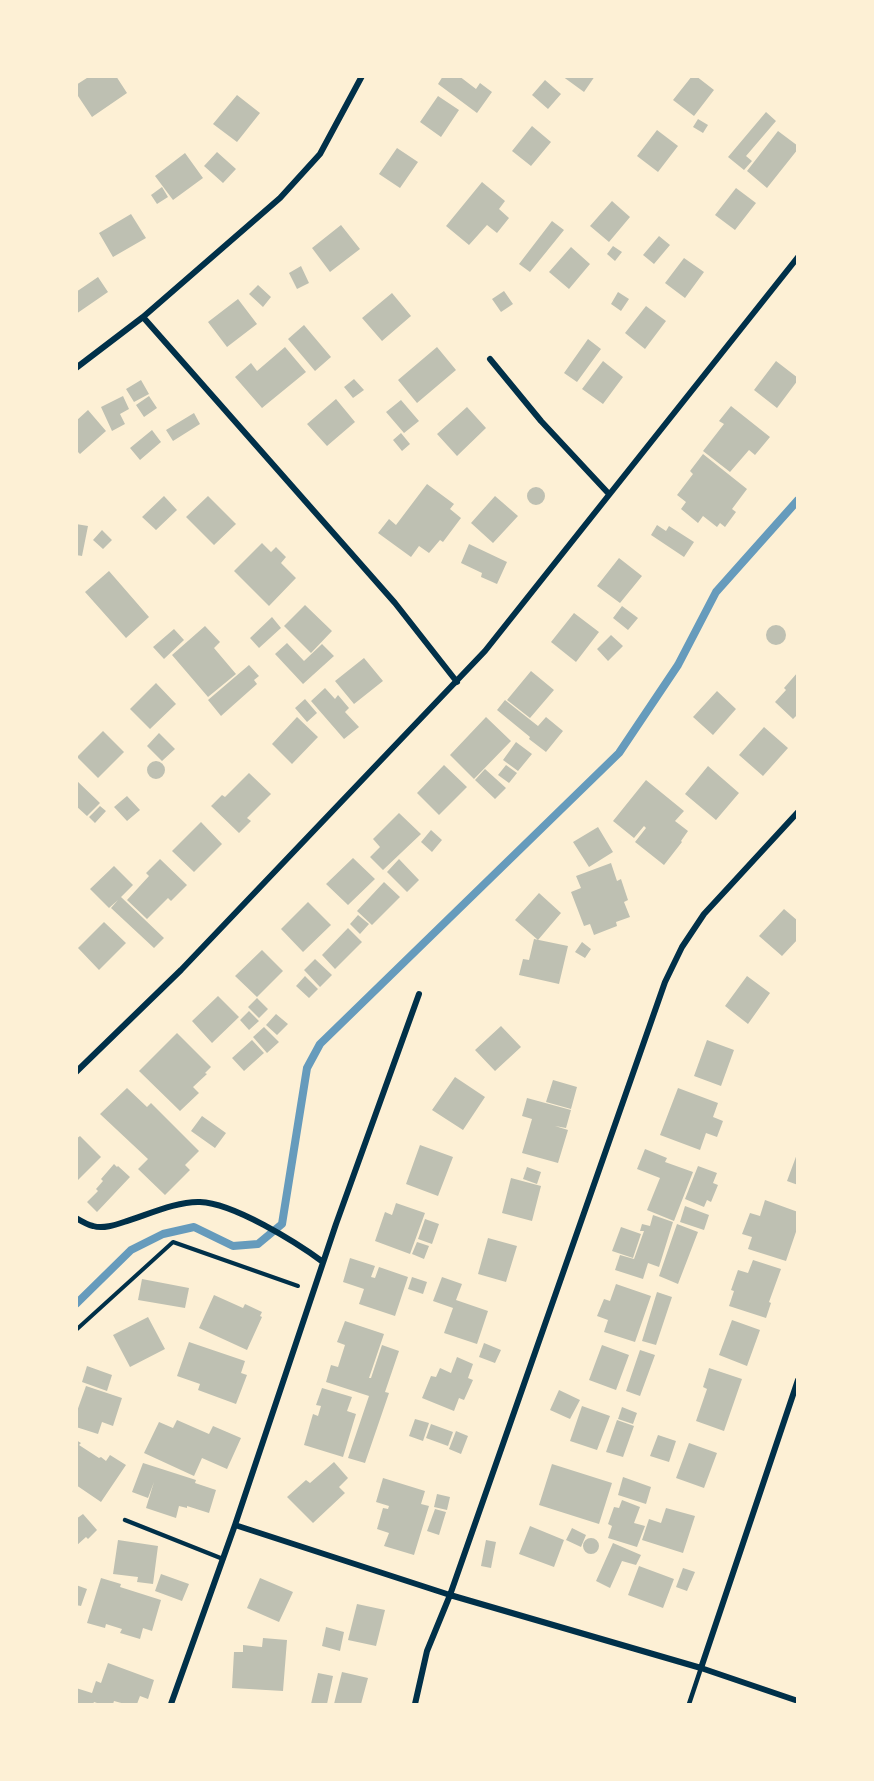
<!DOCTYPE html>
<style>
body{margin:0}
#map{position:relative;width:874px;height:1781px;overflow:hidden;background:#fdf0d5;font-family:"DejaVu Sans",sans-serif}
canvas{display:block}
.frame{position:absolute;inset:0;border:78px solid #fdf0d5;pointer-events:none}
</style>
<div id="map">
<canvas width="874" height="1781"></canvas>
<div class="frame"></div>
</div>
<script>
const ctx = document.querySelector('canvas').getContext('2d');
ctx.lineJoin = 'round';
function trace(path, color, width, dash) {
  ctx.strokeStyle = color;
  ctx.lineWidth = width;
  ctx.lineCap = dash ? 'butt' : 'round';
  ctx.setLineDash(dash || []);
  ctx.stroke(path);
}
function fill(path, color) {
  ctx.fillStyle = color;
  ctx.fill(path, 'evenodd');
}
const stream = new Path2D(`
 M 76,1304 L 131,1250 L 163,1234 L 194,1227 L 233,1246 L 258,1244 L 282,1224 L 307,1068 L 320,1044 L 619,753 L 678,665 L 716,592 L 798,500`);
const building = new Path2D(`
 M 90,76 L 116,76 L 127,93 L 92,117 L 76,93 L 76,85 Z
 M 443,76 L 459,76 L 476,89 L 480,83 L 492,92 L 477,113 L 438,84 Z
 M 562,76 L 595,76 L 584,92 Z
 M 692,76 L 696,76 L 714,90 L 694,116 L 673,100 Z
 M 545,80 L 561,94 L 548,109 L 532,95 Z
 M 237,95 L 260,113 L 237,142 L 213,124 Z
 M 438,96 L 459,110 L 441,137 L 420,122 Z
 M 766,112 L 776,121 L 746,156 L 752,161 L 744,170 L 728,157 Z
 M 698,119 L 708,125 L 703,133 L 693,127 Z
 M 532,126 L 551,142 L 531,166 L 512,151 Z
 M 657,130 L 678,146 L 658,172 L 637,156 Z
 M 778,131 L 798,146 L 798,149 L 767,188 L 747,171 Z
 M 397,148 L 418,162 L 400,188 L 379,174 Z
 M 217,152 L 236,169 L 223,183 L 204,166 Z
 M 185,153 L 203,178 L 173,200 L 155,176 Z
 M 482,182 L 505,201 L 499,209 L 509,218 L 497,233 L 487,225 L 469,245 L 446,226 Z
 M 162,187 L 168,197 L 157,204 L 151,195 Z
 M 736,188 L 756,203 L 735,230 L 715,215 Z
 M 612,201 L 630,217 L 609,242 L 590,226 Z
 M 131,214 L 146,238 L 113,257 L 99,233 Z
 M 552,221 L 564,230 L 530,272 L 519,264 Z
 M 341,225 L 360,249 L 330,272 L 312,248 Z
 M 659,236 L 670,245 L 654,264 L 643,255 Z
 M 613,246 L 622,252 L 615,261 L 607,254 Z
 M 571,247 L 590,264 L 569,289 L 549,272 Z
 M 684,258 L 704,272 L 685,298 L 665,283 Z
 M 301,266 L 309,283 L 297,289 L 289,273 Z
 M 98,277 L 108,292 L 76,314 L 76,292 Z
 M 258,285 L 271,297 L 263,307 L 249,294 Z
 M 504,291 L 513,304 L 501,312 L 492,299 Z
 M 618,292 L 629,299 L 621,311 L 611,304 Z
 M 392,293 L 411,316 L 382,341 L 362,318 Z
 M 238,299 L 257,324 L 227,347 L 208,322 Z
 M 646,306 L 666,321 L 645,349 L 625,333 Z
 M 304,325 L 331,357 L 315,371 L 288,339 Z
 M 588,339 L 601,349 L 577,382 L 564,373 Z
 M 285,347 L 306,372 L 262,408 L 235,377 L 251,363 L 257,371 Z
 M 437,347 L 456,370 L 417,403 L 398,380 Z
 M 603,361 L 623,377 L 603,404 L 582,389 Z
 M 776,361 L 798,378 L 798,380 L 777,408 L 754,390 Z
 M 354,379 L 364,390 L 353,398 L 344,387 Z
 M 141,380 L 149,394 L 134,402 L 126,389 Z
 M 123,396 L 129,409 L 120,414 L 125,424 L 112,431 L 101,407 Z
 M 149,396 L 157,408 L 144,417 L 136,405 Z
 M 336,399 L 355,422 L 327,446 L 307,424 Z
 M 401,400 L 419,421 L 404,433 L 386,412 Z
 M 731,406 L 770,437 L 755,455 L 749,450 L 730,472 L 703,451 L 724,424 L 719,421 Z
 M 467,407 L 486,428 L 457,456 L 437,434 Z
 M 88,410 L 106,431 L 80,454 L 76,450 L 76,421 Z
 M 194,413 L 200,424 L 173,441 L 166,430 Z
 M 152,430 L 161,442 L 140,460 L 130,448 Z
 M 401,433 L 410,444 L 402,451 L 393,440 Z
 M 703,454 L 747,489 L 732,509 L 736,512 L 725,527 L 720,523 L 717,527 L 703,516 L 698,523 L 681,509 L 686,502 L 677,495 L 693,474 L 690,471 Z
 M 427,484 L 454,504 L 450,509 L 461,518 L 443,542 L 440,540 L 429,553 L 419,546 L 411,557 L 378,533 L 389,519 L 396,525 Z
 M527 496a9 9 0 1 1 18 0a9 9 0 1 1-18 0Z
 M 164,496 L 177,510 L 156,530 L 142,517 Z
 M 208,496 L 236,524 L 214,545 L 186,517 Z
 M 495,496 L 518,516 L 493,543 L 471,523 Z
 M 76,524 L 88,526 L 82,556 L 76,555 Z
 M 657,525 L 666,531 L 669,526 L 694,542 L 684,557 L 651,535 Z
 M 102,530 L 112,540 L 103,549 L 93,540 Z
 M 262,543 L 271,552 L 276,547 L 286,557 L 281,563 L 296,578 L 269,606 L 234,571 Z
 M 469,544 L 507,562 L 497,584 L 481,577 L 482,573 L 461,563 Z
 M 619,558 L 642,576 L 620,603 L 597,586 Z
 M 109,571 L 149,617 L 126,638 L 85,592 Z
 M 305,605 L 332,631 L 311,653 L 284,626 Z
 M 622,606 L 638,618 L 628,630 L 613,618 Z
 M 574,613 L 599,632 L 576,662 L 551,642 Z
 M 272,617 L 281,628 L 259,648 L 250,638 Z
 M766 635a10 10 0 1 1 20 0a10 10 0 1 1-20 0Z
 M 205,626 L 220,642 L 214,648 L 236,674 L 208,697 L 172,655 Z
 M 174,629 L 184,640 L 164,659 L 153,647 Z
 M 611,635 L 623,646 L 608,661 L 597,649 Z
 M 287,643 L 304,661 L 322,644 L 334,656 L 303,684 L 275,654 Z
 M 364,658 L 383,681 L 354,704 L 335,681 Z
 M 249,665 L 259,676 L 254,680 L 257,684 L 221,716 L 208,700 Z
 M 531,671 L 554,690 L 530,718 L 507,700 Z
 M 798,672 L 798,714 L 793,719 L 775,702 L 786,690 L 784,688 Z
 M 156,683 L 176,704 L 150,729 L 130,709 Z
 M 325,688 L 335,699 L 338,695 L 349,708 L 345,712 L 359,727 L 344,739 L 311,701 Z
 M 717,691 L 736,709 L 713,735 L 693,717 Z
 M 305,699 L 317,713 L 307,722 L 295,708 Z
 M 505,700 L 538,726 L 546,717 L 563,731 L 546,752 L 529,739 L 530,737 L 497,710 Z
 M 297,717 L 318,737 L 292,764 L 272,744 Z
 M 486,717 L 511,741 L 474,779 L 450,755 Z
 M 764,727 L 788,748 L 763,776 L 739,755 Z
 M 103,731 L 124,752 L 98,778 L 77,757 Z
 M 159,733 L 175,749 L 162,761 L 147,746 Z
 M 516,742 L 532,754 L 518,771 L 503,760 Z
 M147 770a9 9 0 1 1 18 0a9 9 0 1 1-18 0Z
 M 444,765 L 467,787 L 439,815 L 417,793 Z
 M 506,765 L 517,773 L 509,783 L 498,775 Z
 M 708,766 L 739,793 L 716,820 L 685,794 Z
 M 485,769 L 506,788 L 495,799 L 475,780 Z
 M 249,773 L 271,794 L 247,818 L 251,821 L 239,833 L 211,806 L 222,795 L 225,797 Z
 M 76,780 L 100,803 L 87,816 L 76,806 Z
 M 646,780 L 684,811 L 675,821 L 688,831 L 681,841 L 682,842 L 664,865 L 635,842 L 646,828 L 644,826 L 634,838 L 613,821 Z
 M 127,796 L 140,810 L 127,821 L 114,807 Z
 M 100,806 L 106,811 L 95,823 L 89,817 Z
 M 399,813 L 421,834 L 383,870 L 370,857 L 380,847 L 373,839 Z
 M 201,822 L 222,844 L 194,872 L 172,851 Z
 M 598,827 L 613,852 L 589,867 L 573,842 Z
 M 431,830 L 442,840 L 432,852 L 421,842 Z
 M 353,858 L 375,879 L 348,905 L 326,884 Z
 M 160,859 L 187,885 L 171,901 L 168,898 L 147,919 L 127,900 L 149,876 L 146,873 Z
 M 399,859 L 419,880 L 407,892 L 387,872 Z
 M 611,863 L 617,881 L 621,879 L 628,900 L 624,902 L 630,917 L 616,922 L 617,926 L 594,935 L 590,924 L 584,926 L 571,892 L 581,888 L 576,876 Z
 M 114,866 L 133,885 L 121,897 L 164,938 L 154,948 L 111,908 L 118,900 L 109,908 L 90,889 Z
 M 384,882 L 400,897 L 372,925 L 357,911 Z
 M 539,893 L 561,913 L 538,940 L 515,920 Z
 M 308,902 L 331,925 L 303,952 L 281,929 Z
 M 784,909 L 798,921 L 798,939 L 782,956 L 759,936 Z
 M 358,915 L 369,924 L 360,934 L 350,924 Z
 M 104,922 L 126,943 L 99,970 L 78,948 Z
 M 348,928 L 362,942 L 335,969 L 322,955 Z
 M 534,939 L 568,946 L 559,984 L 519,975 L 523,959 L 529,960 Z
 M 582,942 L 591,949 L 585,958 L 575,952 Z
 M 262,950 L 283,971 L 257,997 L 235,976 Z
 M 315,959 L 332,975 L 320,987 L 304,970 Z
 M 305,976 L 318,989 L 309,998 L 296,986 Z
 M 747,976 L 770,993 L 748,1024 L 725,1006 Z
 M 218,996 L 239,1017 L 212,1043 L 192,1021 Z
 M 257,998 L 268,1009 L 259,1018 L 248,1007 Z
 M 249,1011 L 259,1021 L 249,1030 L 240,1020 Z
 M 276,1014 L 288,1024 L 277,1035 L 266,1025 Z
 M 501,1026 L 521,1047 L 495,1071 L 475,1050 Z
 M 264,1027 L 279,1042 L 267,1053 L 253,1037 Z
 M 177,1033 L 211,1067 L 205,1073 L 207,1074 L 193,1087 L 199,1093 L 180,1111 L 139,1071 Z
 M 252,1040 L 264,1053 L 244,1071 L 232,1058 Z
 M 707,1040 L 734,1050 L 721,1086 L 694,1076 Z
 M 455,1077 L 485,1097 L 463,1130 L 432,1110 Z
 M 553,1080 L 577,1087 L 571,1109 L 546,1102 Z
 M 127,1088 L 147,1107 L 151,1103 L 199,1151 L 185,1165 L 190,1170 L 165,1195 L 138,1169 L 148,1159 L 100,1114 Z
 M 678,1088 L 718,1103 L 713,1117 L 723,1121 L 717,1137 L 706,1133 L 700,1150 L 660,1135 Z
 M 527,1098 L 571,1110 L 566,1128 L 555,1126 L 568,1130 L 558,1163 L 522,1153 L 532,1119 L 522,1116 Z
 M 202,1116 L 226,1133 L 215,1148 L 191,1131 Z
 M 80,1136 L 101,1157 L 76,1182 L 76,1139 Z
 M 420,1145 L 453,1157 L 438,1196 L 406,1184 Z
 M 645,1149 L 667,1158 L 665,1162 L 693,1172 L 674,1221 L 647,1210 L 660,1178 L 637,1169 Z
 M 797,1154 L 798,1154 L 798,1185 L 787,1181 Z
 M 114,1164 L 117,1167 L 118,1166 L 130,1177 L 97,1212 L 87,1202 L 98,1191 L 96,1189 L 103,1181 L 101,1179 Z
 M 698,1166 L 717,1173 L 713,1183 L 718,1185 L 711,1202 L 707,1200 L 704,1207 L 685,1199 Z
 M 527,1167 L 541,1172 L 537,1184 L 523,1179 Z
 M 511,1178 L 541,1186 L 532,1221 L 502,1213 Z
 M 765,1200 L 798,1212 L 798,1226 L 786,1261 L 748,1249 L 752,1237 L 742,1234 L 750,1213 L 760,1216 Z
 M 396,1203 L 425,1213 L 410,1254 L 375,1241 L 385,1212 L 392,1215 Z
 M 685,1206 L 709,1215 L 704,1230 L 680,1222 Z
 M 653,1215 L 673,1222 L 659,1267 L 648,1263 L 643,1279 L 615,1270 L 620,1255 L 634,1259 L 644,1231 L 640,1231 L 642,1224 L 650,1226 Z
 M 425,1219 L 439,1224 L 432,1244 L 418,1239 Z
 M 677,1224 L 698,1232 L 678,1284 L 659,1276 Z
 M 621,1227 L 641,1234 L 633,1258 L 612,1251 Z
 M 488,1238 L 517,1246 L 506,1282 L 478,1274 Z
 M 417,1242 L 429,1246 L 424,1259 L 412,1254 Z
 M 350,1258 L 375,1266 L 371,1277 L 375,1278 L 379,1267 L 408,1277 L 395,1316 L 359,1304 L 364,1289 L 343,1282 Z
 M 753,1260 L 781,1269 L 769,1302 L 771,1303 L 766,1318 L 729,1306 L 734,1291 L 731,1290 L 738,1270 L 748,1273 Z
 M 412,1277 L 427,1282 L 423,1294 L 408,1289 Z
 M 442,1277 L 462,1284 L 456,1300 L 488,1311 L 477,1344 L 444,1333 L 453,1308 L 433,1301 Z
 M 142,1279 L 189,1288 L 185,1308 L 138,1300 Z
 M 616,1284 L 651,1296 L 635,1342 L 604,1332 L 608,1320 L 597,1316 L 604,1299 L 610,1301 Z
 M 657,1292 L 672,1297 L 656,1345 L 642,1341 Z
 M 214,1295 L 243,1308 L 245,1304 L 262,1312 L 260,1316 L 262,1317 L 247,1350 L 199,1328 Z
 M 148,1317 L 165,1349 L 130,1367 L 113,1335 Z
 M 732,1320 L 760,1330 L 747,1366 L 719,1355 Z
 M 345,1321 L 384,1334 L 369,1378 L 371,1378 L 382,1345 L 399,1351 L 385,1392 L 389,1393 L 365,1463 L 348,1458 L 369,1396 L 326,1382 L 331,1365 L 338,1367 L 345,1345 L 337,1342 Z
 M 189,1342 L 245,1361 L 241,1373 L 247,1375 L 236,1404 L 198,1390 L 200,1384 L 177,1376 Z
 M 484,1343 L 501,1350 L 495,1363 L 479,1357 Z
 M 602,1345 L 629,1355 L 616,1390 L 589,1380 Z
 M 640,1350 L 655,1355 L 640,1396 L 626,1391 Z
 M 457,1357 L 473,1364 L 468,1378 L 473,1380 L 464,1400 L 459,1398 L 454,1411 L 422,1398 L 431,1376 L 436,1377 L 440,1368 L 451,1373 Z
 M 87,1366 L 112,1375 L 107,1391 L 82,1382 Z
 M 709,1368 L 742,1379 L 724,1431 L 696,1421 L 707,1389 L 703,1387 Z
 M 86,1386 L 122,1398 L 113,1426 L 102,1422 L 98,1434 L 76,1427 L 76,1414 Z
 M 322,1388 L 352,1397 L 347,1411 L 356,1414 L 343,1457 L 304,1445 L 313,1414 L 318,1416 L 321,1406 L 316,1405 Z
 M 559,1390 L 580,1400 L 570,1419 L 550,1410 Z
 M 582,1406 L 610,1416 L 597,1450 L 570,1441 Z
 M 622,1407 L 637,1413 L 633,1424 L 618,1419 Z
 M 415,1419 L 429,1423 L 423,1441 L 409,1436 Z
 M 177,1420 L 209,1434 L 213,1426 L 241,1438 L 227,1469 L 202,1458 L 194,1476 L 144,1453 L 159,1422 L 173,1428 Z
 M 617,1420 L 634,1426 L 623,1457 L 606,1452 Z
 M 431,1424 L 453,1432 L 448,1446 L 426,1438 Z
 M 456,1431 L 468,1436 L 461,1454 L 449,1449 Z
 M 658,1435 L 676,1441 L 669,1462 L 650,1456 Z
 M 76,1440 L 81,1443 L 79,1445 L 99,1458 L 101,1457 L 106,1461 L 110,1455 L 126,1465 L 101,1502 L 76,1485 Z
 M 689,1443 L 717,1453 L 704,1488 L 676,1478 Z
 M 334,1462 L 348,1478 L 339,1487 L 345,1493 L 313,1523 L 287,1497 L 306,1480 L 310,1483 Z
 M 143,1463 L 196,1480 L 195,1483 L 216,1490 L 209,1513 L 187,1506 L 187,1508 L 179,1506 L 176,1518 L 146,1508 L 154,1482 L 148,1498 L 132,1492 Z
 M 552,1464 L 612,1483 L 599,1524 L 539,1505 Z
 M 623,1477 L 651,1487 L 646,1504 L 618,1495 Z
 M 383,1478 L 425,1491 L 421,1504 L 429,1506 L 414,1555 L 384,1546 L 389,1533 L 377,1529 L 383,1508 L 388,1509 L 389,1506 L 376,1502 Z
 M 437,1494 L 450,1497 L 447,1510 L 434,1507 Z
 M 622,1500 L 640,1507 L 634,1523 L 645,1526 L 637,1547 L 608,1538 L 612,1526 L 608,1524 L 614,1507 L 619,1508 Z
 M 666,1508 L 695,1516 L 683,1553 L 642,1540 L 649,1519 L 661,1523 Z
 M 435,1509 L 446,1512 L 439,1535 L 427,1531 Z
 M 83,1514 L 97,1530 L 88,1539 L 86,1537 L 76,1546 L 76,1519 Z
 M 530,1526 L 564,1540 L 554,1567 L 519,1554 Z
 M 572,1528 L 586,1535 L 581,1547 L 566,1540 Z
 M583 1546a8 8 0 1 1 16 0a8 8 0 1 1-16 0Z
 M 118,1540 L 158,1546 L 153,1584 L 137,1582 L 138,1577 L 113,1574 Z
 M 486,1540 L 496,1542 L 491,1568 L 481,1566 Z
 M 613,1543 L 641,1555 L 636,1565 L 622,1561 L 610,1588 L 596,1581 Z
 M 639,1566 L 674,1579 L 663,1608 L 628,1595 Z
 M 683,1568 L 695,1572 L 687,1591 L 676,1587 Z
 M 161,1574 L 189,1584 L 182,1601 L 155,1591 Z
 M 101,1578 L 121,1584 L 120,1587 L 161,1600 L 152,1631 L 143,1628 L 140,1639 L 120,1633 L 122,1629 L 106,1624 L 105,1628 L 87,1623 Z
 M 260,1578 L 293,1592 L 279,1622 L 247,1608 Z
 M 76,1585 L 87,1589 L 81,1606 L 76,1605 Z
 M 357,1604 L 385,1610 L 376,1646 L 348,1640 Z
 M 326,1627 L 344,1632 L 340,1651 L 322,1646 Z
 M 263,1638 L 287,1640 L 283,1691 L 232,1688 L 234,1652 L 243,1652 L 243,1645 L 262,1647 Z
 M 108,1663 L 154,1680 L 148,1699 L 140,1696 L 137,1704 L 125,1704 L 114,1701 L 113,1704 L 100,1704 L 94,1702 L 93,1704 L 76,1704 L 76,1688 L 92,1693 L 96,1681 L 101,1683 Z
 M 342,1672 L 368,1678 L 361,1704 L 334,1704 Z
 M 318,1673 L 333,1676 L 327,1704 L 311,1704 Z`);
const path = new Path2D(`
 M 76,1330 L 173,1242 L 298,1286`);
const service = new Path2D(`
 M 125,1520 L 223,1559
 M 689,1704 L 701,1668`);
const minor = new Path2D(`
 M 143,317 L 395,603 L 457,682
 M 490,359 L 541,421 L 609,494
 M 76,368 L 143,317 L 280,198 L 320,154 L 362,76
 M 76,1072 L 181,970 L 485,651 L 798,257
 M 76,1218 C 81,1221 88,1225 93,1226 C 103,1229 115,1225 124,1222 C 147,1215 177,1201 200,1202 C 233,1203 296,1242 323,1262
 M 235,1525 L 450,1595 L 701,1668 L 798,1701
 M 701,1668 L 798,1380
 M 171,1704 L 235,1525 L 336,1224 L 419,994
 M 415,1704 L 427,1651 L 450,1595 L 665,982 L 682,947 L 704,914 L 798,812`);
trace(stream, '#669bbc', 8);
fill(building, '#bec0b2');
trace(path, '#003049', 4);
trace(service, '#003049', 4.5);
trace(minor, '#003049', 6);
</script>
